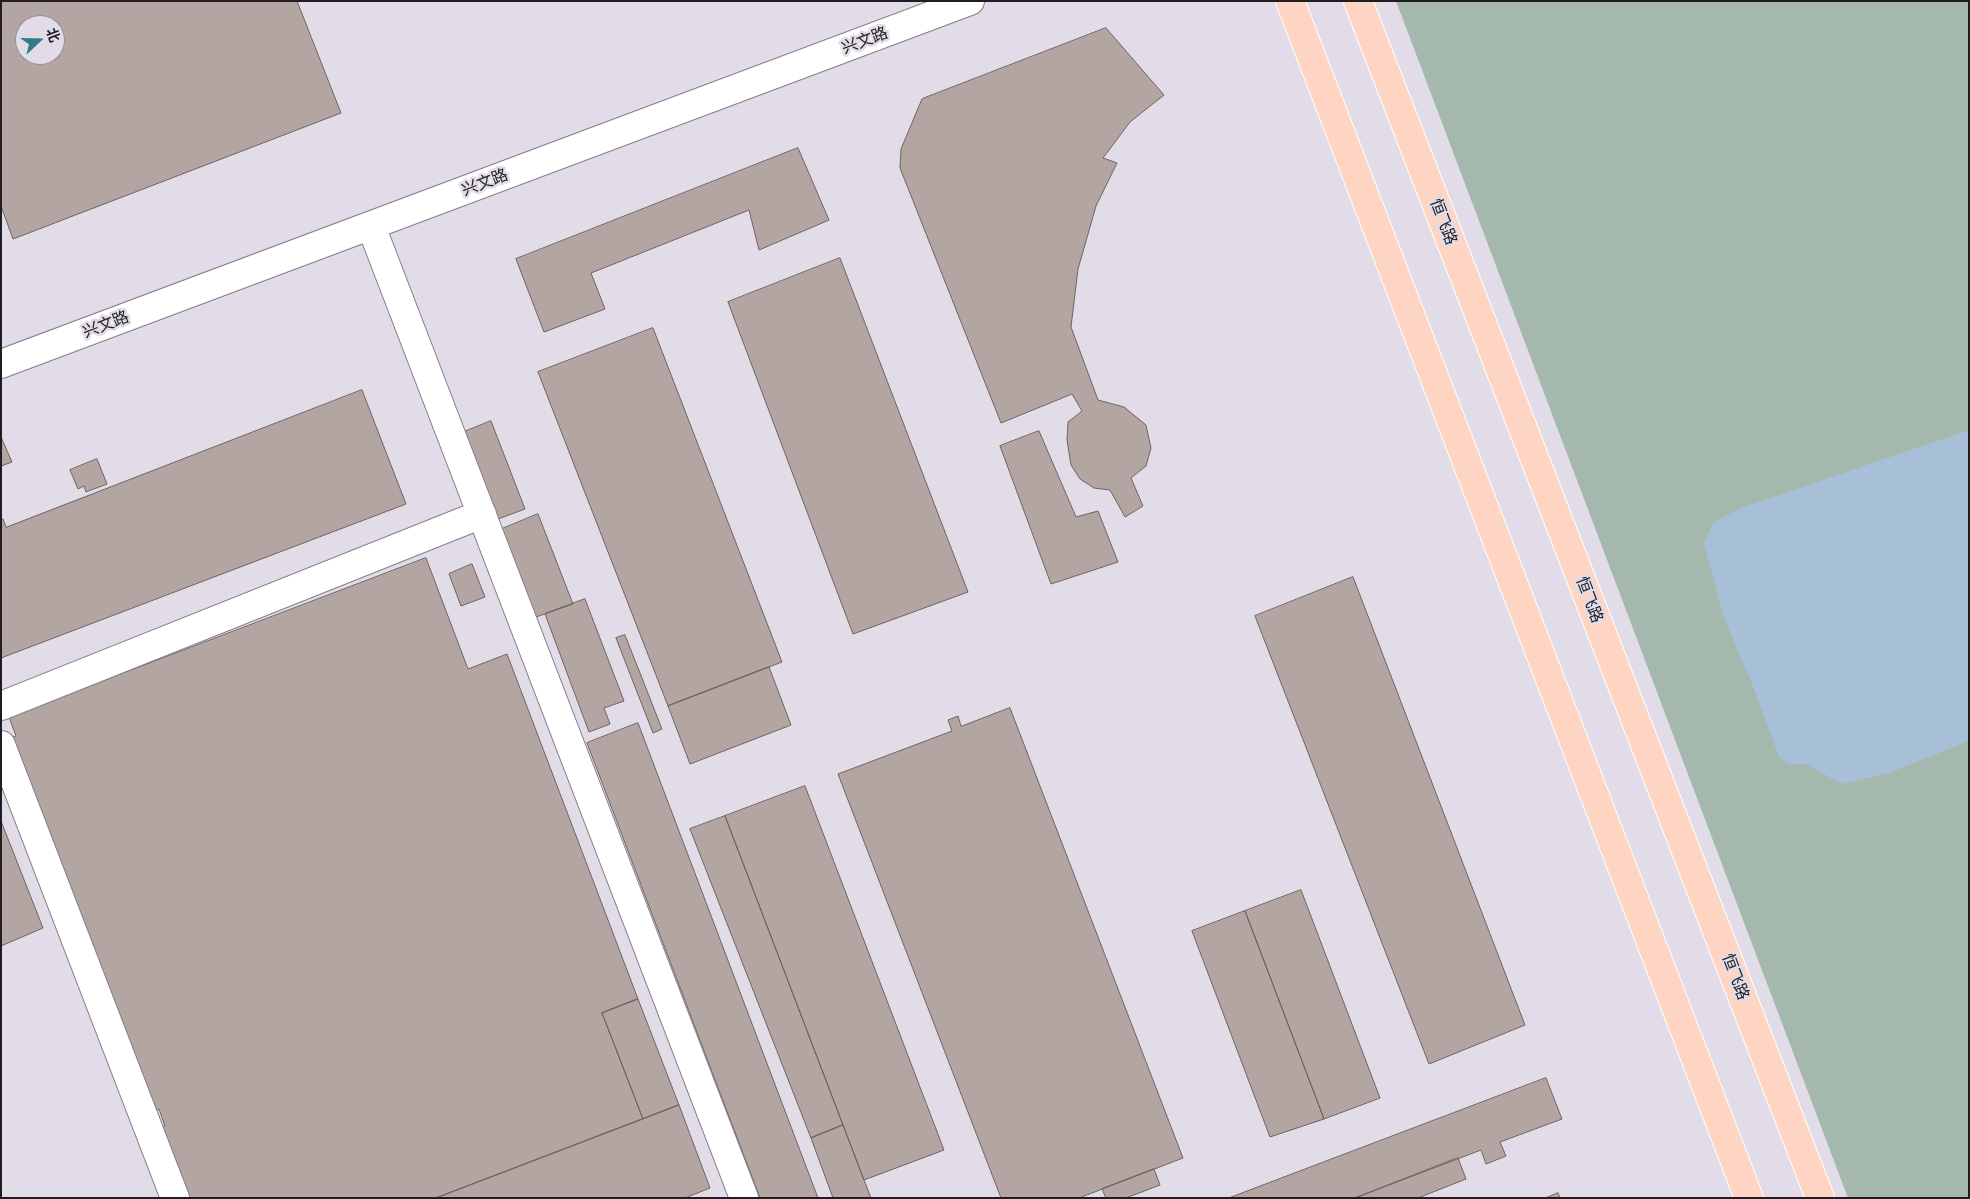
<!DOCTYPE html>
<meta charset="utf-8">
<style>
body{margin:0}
#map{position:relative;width:1970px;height:1199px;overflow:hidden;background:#e1dce7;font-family:"Open Sans","Noto Sans SC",sans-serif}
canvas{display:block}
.frame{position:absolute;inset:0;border:2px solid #1f1d21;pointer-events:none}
.north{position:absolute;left:15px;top:15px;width:50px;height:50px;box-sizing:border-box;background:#e1dce7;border:1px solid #939098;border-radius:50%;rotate:69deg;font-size:14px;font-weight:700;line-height:20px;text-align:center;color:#1f1d21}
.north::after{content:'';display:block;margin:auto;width:18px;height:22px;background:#347a87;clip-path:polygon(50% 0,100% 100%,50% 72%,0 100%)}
</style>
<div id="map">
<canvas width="1970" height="1199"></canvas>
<div class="frame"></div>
<div class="north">北</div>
</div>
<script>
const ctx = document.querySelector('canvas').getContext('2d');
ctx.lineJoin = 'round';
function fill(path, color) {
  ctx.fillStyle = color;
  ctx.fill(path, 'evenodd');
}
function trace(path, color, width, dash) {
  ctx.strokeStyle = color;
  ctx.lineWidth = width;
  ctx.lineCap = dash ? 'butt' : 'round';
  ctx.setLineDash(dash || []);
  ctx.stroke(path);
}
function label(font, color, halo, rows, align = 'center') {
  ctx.font = font + ' "Open Sans","Noto Sans SC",sans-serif';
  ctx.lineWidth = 5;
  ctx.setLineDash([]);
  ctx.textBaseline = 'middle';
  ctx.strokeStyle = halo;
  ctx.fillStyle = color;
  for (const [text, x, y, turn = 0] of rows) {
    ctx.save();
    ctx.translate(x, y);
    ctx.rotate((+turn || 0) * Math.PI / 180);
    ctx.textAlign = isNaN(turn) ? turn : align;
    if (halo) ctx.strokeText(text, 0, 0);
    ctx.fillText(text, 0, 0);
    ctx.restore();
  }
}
const green = new Path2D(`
 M 1396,1 L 1969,1 L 1969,1198 L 1848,1198 Z`);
const water = new Path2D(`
 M 1969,430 L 1969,741 L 1891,772 L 1842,784 L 1806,764 L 1788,764 L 1779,757 L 1755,691 L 1724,618 L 1704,543 L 1711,527 L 1716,521 L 1741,508 Z`);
const building = new Path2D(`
 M 1,1 L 297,1 L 341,113 L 13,239 L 1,206 ZM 25,25 L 55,25 L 55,55 L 25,55 Z
 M 1106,28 L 1164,95 L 1130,122 L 1103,158 L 1117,163 L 1096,206 L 1078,269 L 1071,327 L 1098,400 L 1124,407 L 1146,425 L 1151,448 L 1146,466 L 1131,478 L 1143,506 L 1125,517 L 1110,490 L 1094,488 L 1080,479 L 1071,465 L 1067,440 L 1068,422 L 1082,411 L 1072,394 L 1001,423 L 900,168 L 901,149 L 922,99 Z
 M 798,148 L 829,220 L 759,250 L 749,210 L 591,273 L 605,309 L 544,332 L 516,259 Z
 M 840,258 L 968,592 L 853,634 L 728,302 Z
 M 653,328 L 782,662 L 668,706 L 538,372 Z
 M 362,390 L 406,504 L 1,658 L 1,520 L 3,519 L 6,527 Z
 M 491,421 L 525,509 L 498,519 L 464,432 Z
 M 1039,431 L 1076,517 L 1098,511 L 1118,562 L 1051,584 L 1000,446 Z
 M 1,437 L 12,462 L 1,466 Z
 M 97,459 L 107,484 L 86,492 L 84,486 L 78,489 L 70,470 Z
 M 538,514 L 573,604 L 536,617 L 502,529 Z
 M 426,558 L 468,669 L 507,654 L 638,999 L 602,1013 L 643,1119 L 436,1198 L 189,1198 L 169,1143 L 163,1145 L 157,1129 L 165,1126 L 159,1109 L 154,1111 L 11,738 L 16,736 L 9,717 Z
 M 472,564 L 485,597 L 461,606 L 449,574 Z
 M 1353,577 L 1525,1025 L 1429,1064 L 1255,616 Z
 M 585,599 L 624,701 L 604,708 L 610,724 L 589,732 L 545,614 Z
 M 625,635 L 662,729 L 653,733 L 616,638 Z
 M 769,667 L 791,725 L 690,764 L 668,706 Z
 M 1010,708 L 1183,1158 L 1079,1198 L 1001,1198 L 838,774 L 952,731 L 948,720 L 958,716 L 961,726 Z
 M 638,723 L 818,1198 L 760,1198 L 587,743 Z
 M 805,786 L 944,1150 L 864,1180 L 725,816 Z
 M 725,816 L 843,1125 L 811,1138 L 690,829 Z
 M 1,821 L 43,928 L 1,946 Z
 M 1301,890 L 1380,1098 L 1324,1119 L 1245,911 Z
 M 1245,911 L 1324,1119 L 1270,1137 L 1192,931 Z
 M 638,999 L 679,1105 L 643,1119 L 602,1013 Z
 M 1546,1078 L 1562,1119 L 1500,1142 L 1506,1156 L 1486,1164 L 1481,1150 L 1355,1198 L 1229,1198 Z
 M 679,1105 L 710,1188 L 685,1198 L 436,1198 Z
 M 843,1125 L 864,1180 L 871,1198 L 833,1198 L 811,1138 Z
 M 1458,1158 L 1466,1179 L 1418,1198 L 1355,1198 Z
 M 1154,1169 L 1160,1185 L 1126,1198 L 1106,1198 L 1102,1189 Z
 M 1558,1193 L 1560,1198 L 1546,1198 Z`);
const minor = new Path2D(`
 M 371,226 L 744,1198
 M 1,364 L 970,1
 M 1,706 L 482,514
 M 1,745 L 175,1198`);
const major = new Path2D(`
 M 1290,1 L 1749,1198
 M 1358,1 L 1820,1198`);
const streetNames = [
 ["兴文路",865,41,-21],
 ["兴文路",485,183,-21],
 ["恒飞路",1443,222,69],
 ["兴文路",106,325,-21],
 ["恒飞路",1589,600,69],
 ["恒飞路",1735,977,69]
];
fill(green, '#a4b8ad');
fill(water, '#a7c0d8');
fill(building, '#b3a6a2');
trace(building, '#6f6360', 1);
trace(minor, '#837e88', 30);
trace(major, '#fff', 30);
trace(minor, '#fff', 28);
trace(major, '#fed4c2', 28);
label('16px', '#1f1d21', '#e1dce7', streetNames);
</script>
